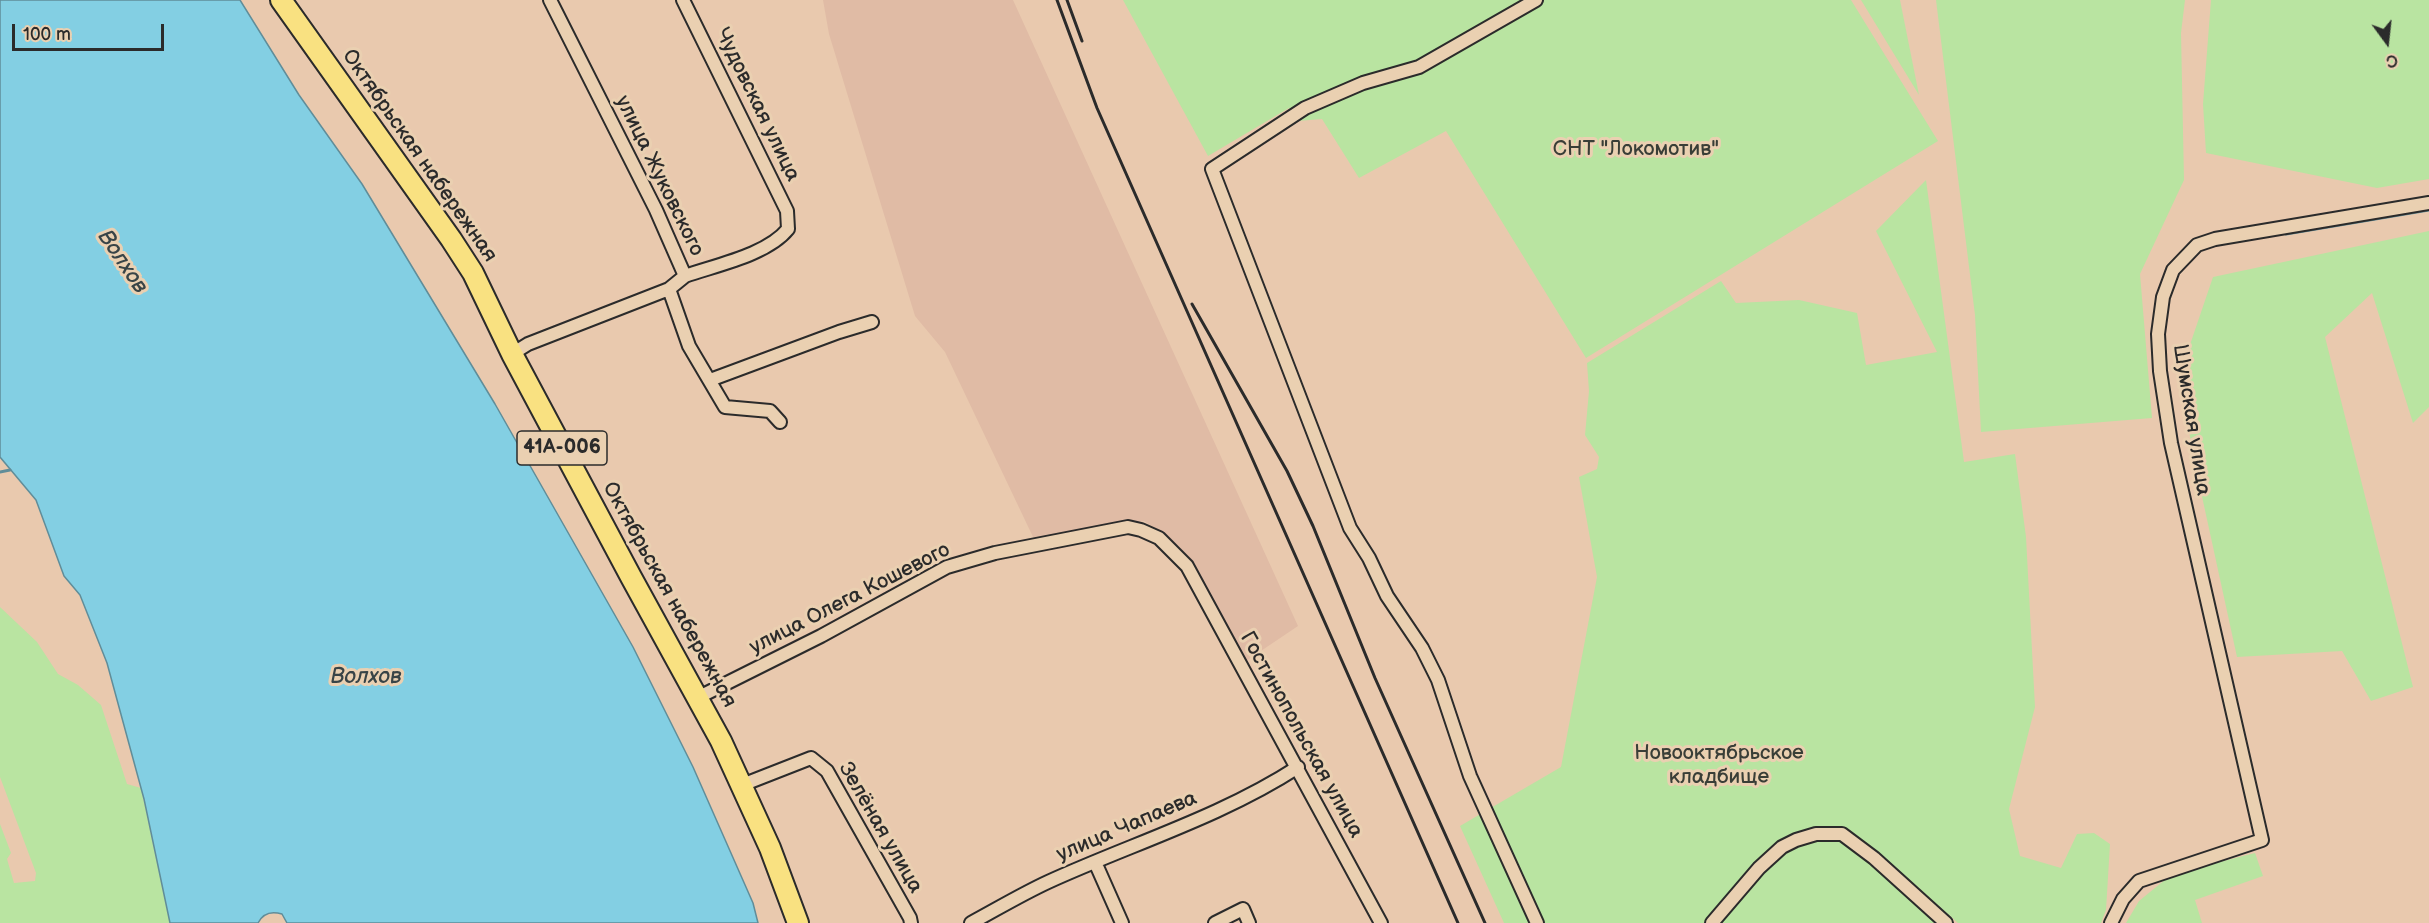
<!DOCTYPE html>
<meta charset="utf-8">
<style>
body{margin:0}
#map{position:relative;width:2429px;height:923px;overflow:hidden;background:#e9c9ae;font-family:"Balsamiq Sans",sans-serif}
canvas{display:block}
.north{position:absolute;left:2357px;top:12px;width:60px;height:60px;-webkit-text-stroke:4px #ead0b1;paint-order:stroke;rotate:165deg;font-size:16px;font-weight:700;line-height:24px;text-align:center;color:#2b2b2b}
.north::after{content:'';display:block;margin:auto;width:21px;height:27px;background:#2b2b2b;clip-path:polygon(50% 0,100% 100%,50% 72%,0 100%)}
.scale{position:absolute;left:12px;top:24px;width:152px;height:27px;box-sizing:border-box;border:3px solid #2b2b2b;border-top:0;padding-left:8px;font-size:18px;line-height:21px;white-space:nowrap;color:#2b2b2b;-webkit-text-stroke:4px #ead0b1;paint-order:stroke}
</style>
<div id="map">
<canvas width="2429" height="923"></canvas>
<div class="north">С</div>
<div class="scale">100 m</div>
</div>
<script>
const ctx = document.querySelector('canvas').getContext('2d');
ctx.lineJoin = 'round';
function fill(path, color) {
  ctx.fillStyle = color;
  ctx.fill(path, 'evenodd');
}
function trace(path, color, width, dash) {
  ctx.strokeStyle = color;
  ctx.lineWidth = width;
  ctx.lineCap = dash ? 'butt' : 'round';
  ctx.setLineDash(dash || []);
  ctx.stroke(path);
}
function label(font, color, halo, rows, align = 'center') {
  ctx.font = font + ' "Balsamiq Sans",sans-serif';
  ctx.lineWidth = 6;
  ctx.setLineDash([]);
  ctx.textBaseline = 'middle';
  ctx.strokeStyle = halo;
  ctx.fillStyle = color;
  for (const [text, x, y, turn = 0] of rows) {
    ctx.save();
    ctx.translate(x, y);
    ctx.rotate((+turn || 0) * Math.PI / 180);
    ctx.textAlign = isNaN(turn) ? turn : align;
    if (halo) ctx.strokeText(text, 0, 0);
    ctx.fillText(text, 0, 0);
    ctx.restore();
  }
}
const built = new Path2D(`
 M 823,0 L 1013,0 L 1298,626 L 1246,661 L 1180,547 L 1144,521 L 1034,539 L 945,352 L 915,316 L 829,34 Z`);
const green = new Path2D(`
 M 1123,0 L 1851,0 L 1938,141 L 1586,358 L 1446,131 L 1359,178 L 1322,119 L 1298,121 L 1289,108 L 1208,156 Z
 M 1861,0 L 1900,0 L 1919,95 Z
 M 1936,0 L 2185,0 L 2181,33 L 2184,180 L 2140,274 L 2152,418 L 1981,432 L 1975,315 Z
 M 2211,0 L 2429,0 L 2429,179 L 2377,188 L 2206,153 L 2203,104 Z
 M 1926,180 L 1964,462 L 2015,454 L 2026,537 L 2035,707 L 2009,809 L 2020,856 L 2061,868 L 2077,834 L 2094,833 L 2110,844 L 2106,910 L 2101,923 L 1958,923 L 1872,847 L 1871,865 L 1935,923 L 1504,923 L 1460,826 L 1561,767 L 1597,577 L 1579,477 L 1597,469 L 1599,457 L 1585,435 L 1589,391 L 1587,363 L 1721,281 L 1736,303 L 1799,300 L 1857,313 L 1866,365 L 1937,352 L 1876,231 Z
 M 2429,231 L 2429,407 L 2413,423 L 2372,293 L 2325,337 L 2413,687 L 2371,701 L 2342,651 L 2237,657 L 2196,469 L 2179,377 L 2213,277 Z
 M 0,607 L 37,642 L 58,674 L 78,685 L 101,705 L 127,784 L 141,788 L 170,923 L 0,923 L 0,824 L 11,853 L 7,859 L 14,883 L 35,881 L 36,873 L 0,777 Z
 M 2255,853 L 2263,876 L 2195,900 L 2202,923 L 2126,923 L 2139,901 L 2172,874 Z`);
const water = new Path2D(`
 M 0,0 L 240,0 L 299,95 L 362,184 L 495,404 L 633,647 L 693,767 L 753,903 L 758,923 L 287,923 L 282,914 C 272,911 263,913 258,923 L 170,923 L 144,799 L 107,663 L 80,595 L 64,576 L 36,500 L 0,457 Z`);
const stream = new Path2D(`
 M 2286,234 L 2429,210
 M 0,472 L 10,470`);
const street = new Path2D(`
 M 550,0 L 656,210 L 685,276 L 669,289 L 689,346 L 725,407 L 770,411 L 780,422
 M 683,0 L 787,211 L 788,229 C 767,255 716,265 685,276
 M 1536,0 L 1419,67 L 1363,83 L 1305,108 L 1212,169 L 1350,528 L 1369,558 L 1387,596 L 1422,648 L 1438,680 L 1470,776 L 1537,923
 M 512,354 L 528,344 L 669,289
 M 710,380 L 839,332 L 872,322
 M 699,697 L 821,636 L 947,567 L 995,553 L 1128,527 L 1141,530 L 1159,538 L 1187,566 L 1381,923
 M 742,785 L 811,758 L 827,771 L 910,918 L 911,923
 M 1095,862 L 1122,923
 M 971,923 C 997,909 1022,894 1048,882 C 1131,844 1221,817 1298,767
 M 1215,923 L 1243,909 L 1249,923
 M 1712,923 L 1759,868 L 1782,847 L 1796,840 L 1816,834 L 1842,834 L 1874,858 L 1946,923
 M 2111,923 L 2123,899 L 2139,881 L 2262,840 L 2171,443 L 2160,371 L 2158,334 L 2163,297 L 2173,270 L 2197,245 L 2215,239 L 2429,203`);
const primary = new Path2D(`
 M 281,0 L 451,239 L 473,273 L 512,354 L 631,577 L 721,741 L 770,848 L 798,923`);
const rail = new Path2D(`
 M 1057,0 L 1097,108 L 1458,923
 M 1067,0 L 1082,41
 M 1192,304 L 1287,471 L 1313,526 L 1375,678 L 1485,923`);
const shields = [
 [562,448,90]
];
const shieldNames = [
 ["41А-006",562,448]
];
const streetNames = [
 ["Чудовская улица",757,105,64],
 ["Октябрьская набережная",419,156,55],
 ["улица Жуковского",659,176,64],
 ["Шумская улица",2191,420,81],
 ["Октябрьская набережная",669,595,61],
 ["улица Олега Кошевого",850,599,-27],
 ["Гостинопольская улица",1301,735,61],
 ["улица Чапаева",1127,827,-23],
 ["Зелёная улица",880,828,60]
];
const parkNames = [
 ["СНТ \"Локомотив\"",1636,150],
 ["Новооктябрьское",1719,754],
 ["кладбище",1719,778]
];
const waterNames = [
 ["Волхов",122,262,56],
 ["Волхов",366,677]
];
fill(built, '#e0bba5');
fill(green, '#b9e4a1');
fill(water, '#83cfe3');
trace(water, '#608d99', 1.5);
trace(stream, '#608d99', 3);
trace(street, '#2b2b2b', 16);
trace(primary, '#2b2b2b', 24);
trace(street, '#ead0b1', 12);
trace(primary, '#f9e181', 20);
trace(rail, '#2b2b2b', 3);
for (const [x, y, w] of shields) {
  const box = new Path2D();
  box.roundRect(x - w / 2, y - 17, w, 34, 4.5);
  ctx.fillStyle = '#ead0b1';
  ctx.fill(box);
  trace(box, '#2b2b2b', 1.5);
}
label('bold 20px', '#2b2b2b', null, shieldNames);
label('21px', '#2b2b2b', '#ead0b1', streetNames);
label('21px', '#393e37', '#ead0b1', parkNames);
label('italic 22px', '#384447', '#ead0b1', waterNames);
</script>
